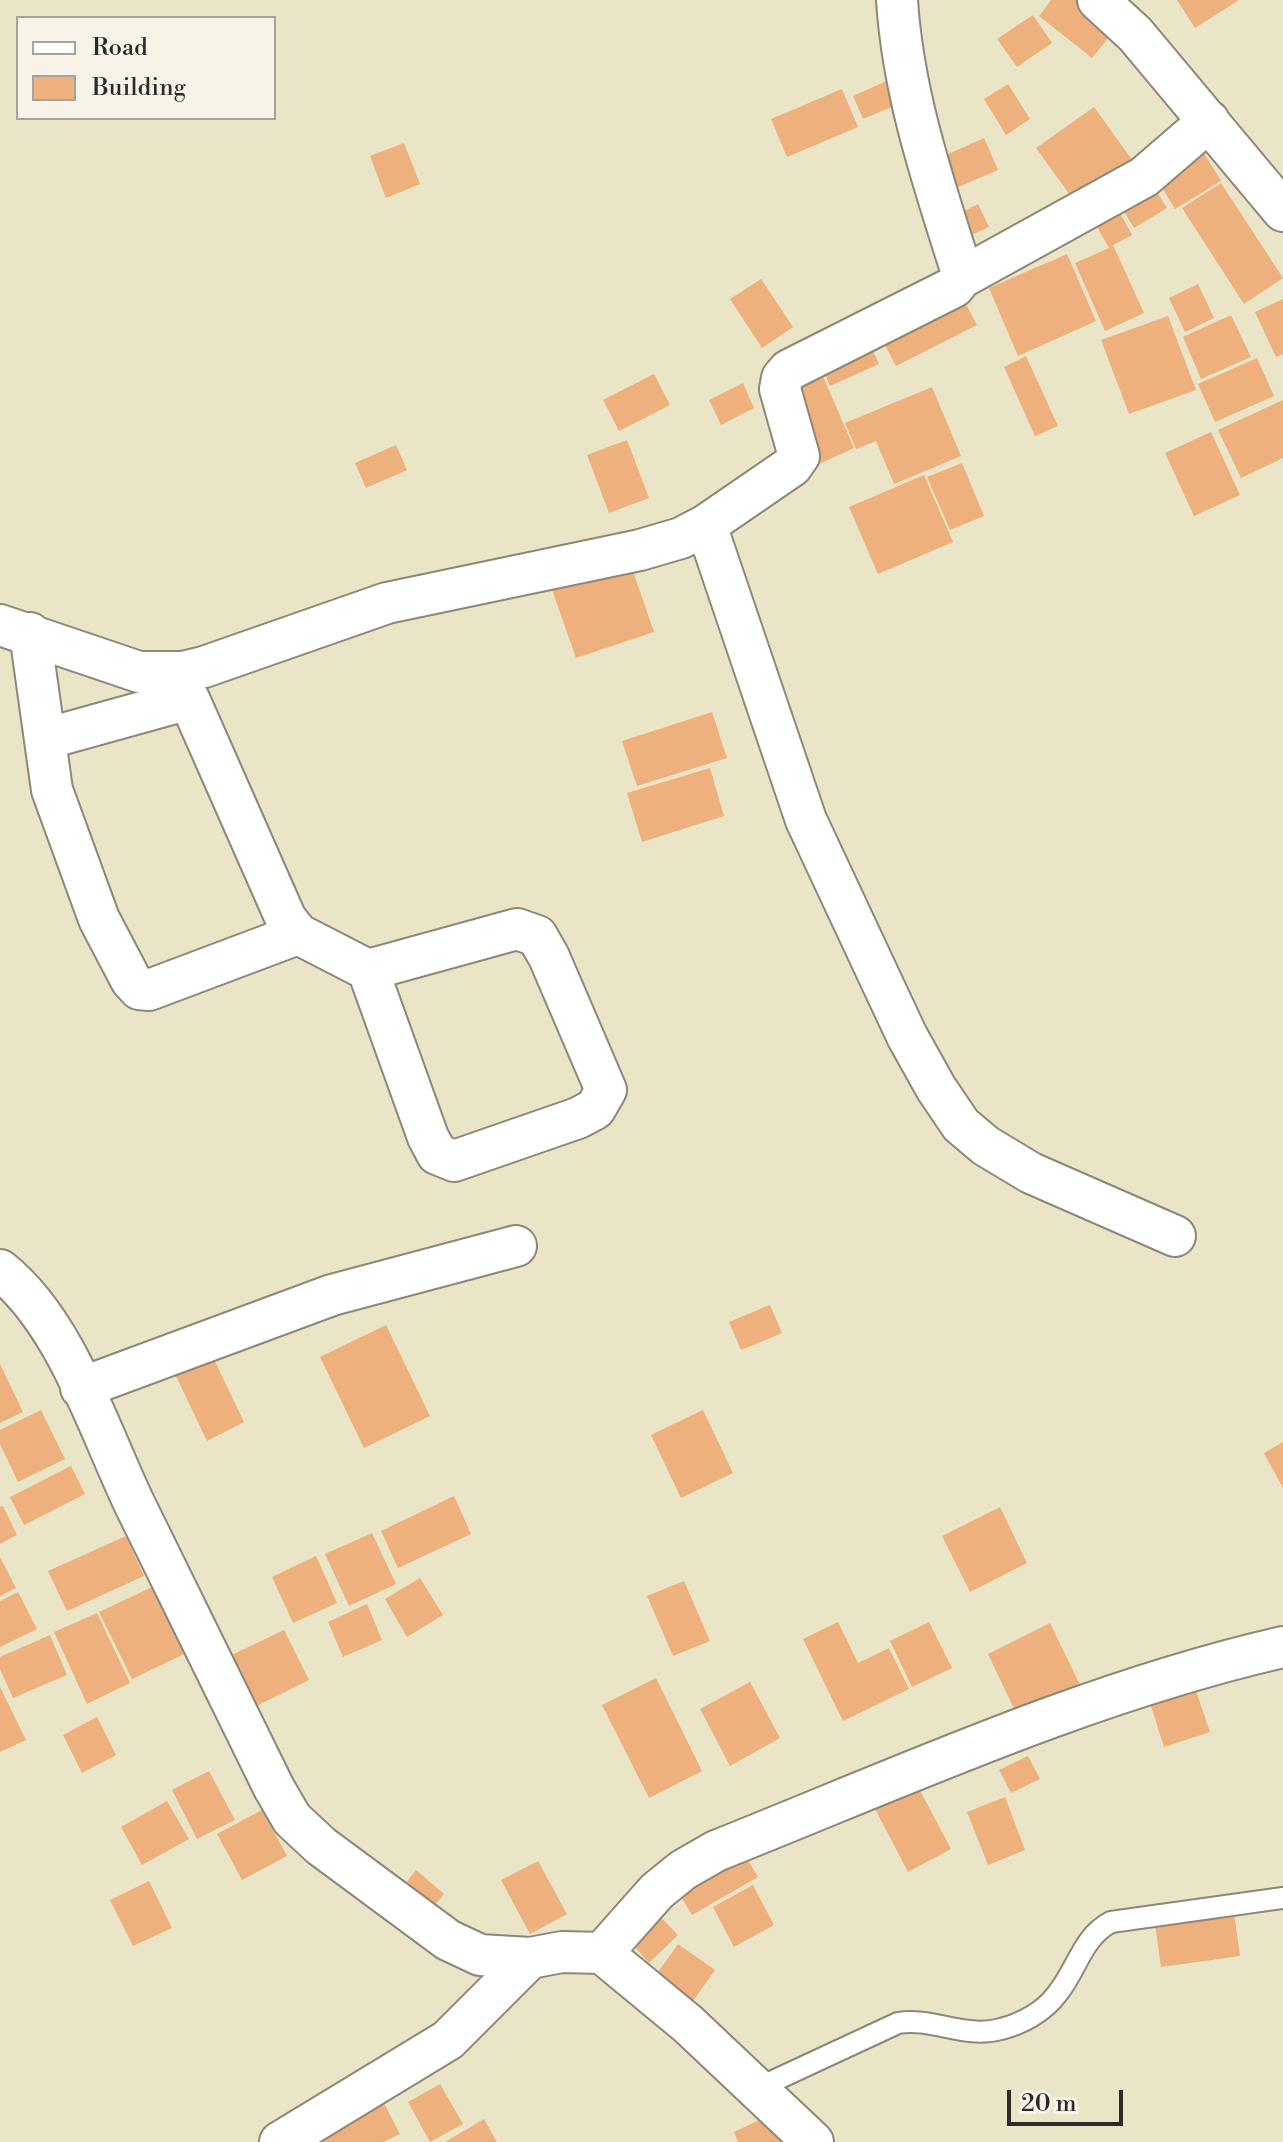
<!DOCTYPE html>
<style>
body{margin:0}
#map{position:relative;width:1283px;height:2142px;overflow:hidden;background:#ebe5c7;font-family:"Libre Bodoni",serif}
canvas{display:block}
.legend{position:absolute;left:16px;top:16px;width:260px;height:104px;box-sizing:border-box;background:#f7f3e8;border:2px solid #a5a39c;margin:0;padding:10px 14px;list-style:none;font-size:24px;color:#2b2b2b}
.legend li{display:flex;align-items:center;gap:16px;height:40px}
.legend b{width:40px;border:2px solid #a5a39c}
.scale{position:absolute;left:1007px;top:2090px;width:116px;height:36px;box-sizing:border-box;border:4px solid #2b2b2b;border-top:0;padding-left:10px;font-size:24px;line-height:28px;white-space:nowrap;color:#2b2b2b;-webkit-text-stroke:6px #f7f3e8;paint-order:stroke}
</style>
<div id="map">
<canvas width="1283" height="2142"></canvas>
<ul class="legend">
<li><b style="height:10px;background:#fff"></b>Road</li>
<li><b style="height:22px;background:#eeb07c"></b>Building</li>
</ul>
<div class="scale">20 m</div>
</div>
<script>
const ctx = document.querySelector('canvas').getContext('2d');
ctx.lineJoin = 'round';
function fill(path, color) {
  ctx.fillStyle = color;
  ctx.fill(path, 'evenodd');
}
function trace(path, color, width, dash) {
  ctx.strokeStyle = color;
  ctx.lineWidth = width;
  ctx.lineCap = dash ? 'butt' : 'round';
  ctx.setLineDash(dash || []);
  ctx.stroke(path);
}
const building = new Path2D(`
 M 1051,0 L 1091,0 L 1120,23 L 1092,58 L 1039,16 Z
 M 1177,0 L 1239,0 L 1195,28 Z
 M 1033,15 L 1052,43 L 1017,67 L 997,39 Z
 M 898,76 L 908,100 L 863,119 L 853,96 Z
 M 1008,84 L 1030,119 L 1006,135 L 984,99 Z
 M 842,89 L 858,127 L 787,157 L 771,119 Z
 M 1094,107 L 1133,161 L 1075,202 L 1036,148 Z
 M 984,138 L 998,170 L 949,191 L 935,160 Z
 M 404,143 L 420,184 L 386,198 L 370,156 Z
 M 1199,145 L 1221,181 L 1175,209 L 1153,173 Z
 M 1150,181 L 1167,208 L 1134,228 L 1117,200 Z
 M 1221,183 L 1283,278 L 1244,304 L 1182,208 Z
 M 978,204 L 989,227 L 965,238 L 954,216 Z
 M 1116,206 L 1132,235 L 1113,245 L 1144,313 L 1105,331 L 1075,263 L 1109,248 L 1092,218 Z
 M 1067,254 L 1096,321 L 1018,356 L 989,288 Z
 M 761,279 L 793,327 L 762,348 L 730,299 Z
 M 1198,284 L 1214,318 L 1185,332 L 1169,298 Z
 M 958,289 L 977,325 L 896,366 L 877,330 Z
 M 1283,299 L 1283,354 L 1276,357 L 1255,312 Z
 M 1231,315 L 1251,357 L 1201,379 L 1183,337 Z
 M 1168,316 L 1196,390 L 1129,414 L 1101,340 Z
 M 869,342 L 879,364 L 830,386 L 821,364 Z
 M 1026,356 L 1058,426 L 1035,436 L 1004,367 Z
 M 1257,358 L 1274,396 L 1215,422 L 1198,384 Z
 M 821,372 L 854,448 L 819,464 L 785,388 Z
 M 654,374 L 670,405 L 619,431 L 603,400 Z
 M 743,383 L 754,408 L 721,425 L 709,400 Z
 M 932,387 L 961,456 L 894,484 L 876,441 L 856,449 L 845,423 Z
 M 1283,400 L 1283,458 L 1241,478 L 1218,430 Z
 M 1211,432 L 1240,495 L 1194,516 L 1165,453 Z
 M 627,440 L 649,498 L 609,513 L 587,455 Z
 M 396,445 L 407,470 L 366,488 L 355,463 Z
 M 962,463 L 984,516 L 950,530 L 927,477 Z
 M 924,475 L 953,542 L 878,574 L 849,507 Z
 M 628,557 L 654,632 L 576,658 L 550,584 Z
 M 712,712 L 727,758 L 637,786 L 622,741 Z
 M 710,768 L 724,816 L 642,842 L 627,793 Z
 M 770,1305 L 782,1333 L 741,1350 L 729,1322 Z
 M 386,1325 L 430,1416 L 364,1448 L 320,1357 Z
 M 210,1351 L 244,1422 L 207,1441 L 173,1370 Z
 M 0,1364 L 23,1412 L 0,1423 Z
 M 41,1410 L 65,1459 L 18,1482 L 0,1444 L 0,1430 Z
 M 703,1410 L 733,1473 L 681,1498 L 651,1435 Z
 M 1283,1442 L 1283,1488 L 1264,1453 Z
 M 71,1466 L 85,1494 L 24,1525 L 10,1497 Z
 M 454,1496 L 471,1534 L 398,1568 L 381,1531 Z
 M 3,1506 L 17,1535 L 0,1544 L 0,1507 Z
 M 1000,1507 L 1027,1563 L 970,1592 L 942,1536 Z
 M 372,1533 L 396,1584 L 349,1606 L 325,1554 Z
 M 126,1536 L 144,1576 L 67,1611 L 48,1571 Z
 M 316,1556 L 337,1603 L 293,1623 L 272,1577 Z
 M 0,1557 L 16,1588 L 0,1596 Z
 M 420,1578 L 443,1615 L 407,1637 L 385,1599 Z
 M 169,1579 L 201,1646 L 132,1679 L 99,1612 Z
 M 684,1581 L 710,1641 L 673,1656 L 647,1596 Z
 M 18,1592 L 37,1629 L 0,1647 L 0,1601 Z
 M 367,1604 L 382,1640 L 343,1657 L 328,1622 Z
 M 97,1613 L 130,1683 L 87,1704 L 54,1632 Z
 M 838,1622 L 858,1663 L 889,1648 L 909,1689 L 843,1721 L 803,1639 Z
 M 929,1622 L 952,1668 L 912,1687 L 890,1641 Z
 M 1050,1623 L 1080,1685 L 1017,1715 L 988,1654 Z
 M 284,1630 L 309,1680 L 244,1712 L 219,1661 Z
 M 50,1635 L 67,1675 L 13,1698 L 0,1669 L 0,1657 Z
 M 656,1678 L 702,1771 L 649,1798 L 602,1705 Z
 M 750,1682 L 780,1738 L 730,1766 L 700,1709 Z
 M 0,1687 L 26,1740 L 0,1752 Z
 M 1195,1688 L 1210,1732 L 1164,1747 L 1150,1703 Z
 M 97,1717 L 116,1755 L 82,1773 L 63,1735 Z
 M 1028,1756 L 1040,1779 L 1011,1793 L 999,1770 Z
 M 209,1771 L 235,1820 L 197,1839 L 172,1790 Z
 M 917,1785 L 951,1849 L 908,1872 L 874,1807 Z
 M 1005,1797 L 1025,1850 L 988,1865 L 967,1812 Z
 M 167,1801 L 189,1839 L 142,1865 L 121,1827 Z
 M 262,1810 L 287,1856 L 242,1880 L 217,1834 Z
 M 740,1847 L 758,1877 L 692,1915 L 674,1885 Z
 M 538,1861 L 567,1914 L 530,1934 L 501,1880 Z
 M 416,1870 L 444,1894 L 430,1911 L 402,1888 Z
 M 149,1881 L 172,1928 L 133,1946 L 110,1900 Z
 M 753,1885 L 774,1925 L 734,1947 L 713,1907 Z
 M 654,1910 L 678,1935 L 649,1963 L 626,1937 Z
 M 1234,1913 L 1240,1956 L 1161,1967 L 1155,1924 Z
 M 678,1944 L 715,1970 L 693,2001 L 656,1975 Z
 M 440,2084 L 463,2124 L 430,2142 L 408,2102 Z
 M 378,2092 L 400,2134 L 383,2142 L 306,2142 Z
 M 770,2115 L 783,2142 L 738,2142 L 734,2132 Z
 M 484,2119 L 497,2142 L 445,2142 Z`);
const service = new Path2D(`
 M 756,2089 L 898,2023 C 932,2017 965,2039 1001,2029 C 1021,2024 1044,2012 1057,1994 C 1077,1970 1082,1937 1111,1922 L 1283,1898`);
const minor = new Path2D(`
 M 1098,0 L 1135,34 L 1283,211
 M 961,278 L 1144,177 L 1209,121
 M 706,525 L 806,820 L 907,1036 L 936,1088 L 961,1125 L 986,1146 L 1031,1173 L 1175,1236
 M 0,625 L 139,672 L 183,672 L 204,667 L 387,603 L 640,550 L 681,538 L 706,525 L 792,466 L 799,456 L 780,389 L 782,378 L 789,370 L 954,287 L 961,278 L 961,270 C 933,181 903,94 897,0
 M 30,633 L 52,790 L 99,919 L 131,980 L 139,989 L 149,990 L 298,934
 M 45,739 L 189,699 L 286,919 L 298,934 L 368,970 L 517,929 L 537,936 L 549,957 L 606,1090 L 595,1109 L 578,1118 L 454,1161 L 437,1154 L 428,1137 L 368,970
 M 0,1270 C 66,1322 99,1430 135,1505 C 181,1599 228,1694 274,1788 L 292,1819 L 321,1846 L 448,1940 L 480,1955 L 530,1958 L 562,1952 L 602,1953 L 688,2024 L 813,2142
 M 81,1388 L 332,1295 L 516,1246
 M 602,1953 L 657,1891 L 683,1870 L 716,1851 C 902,1777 1087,1692 1283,1647
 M 280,2142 L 448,2040 L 530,1958`);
fill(building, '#eeb07c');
trace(service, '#8b8879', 24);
trace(minor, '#8b8879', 44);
trace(service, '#fff', 20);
trace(minor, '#fff', 40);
</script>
